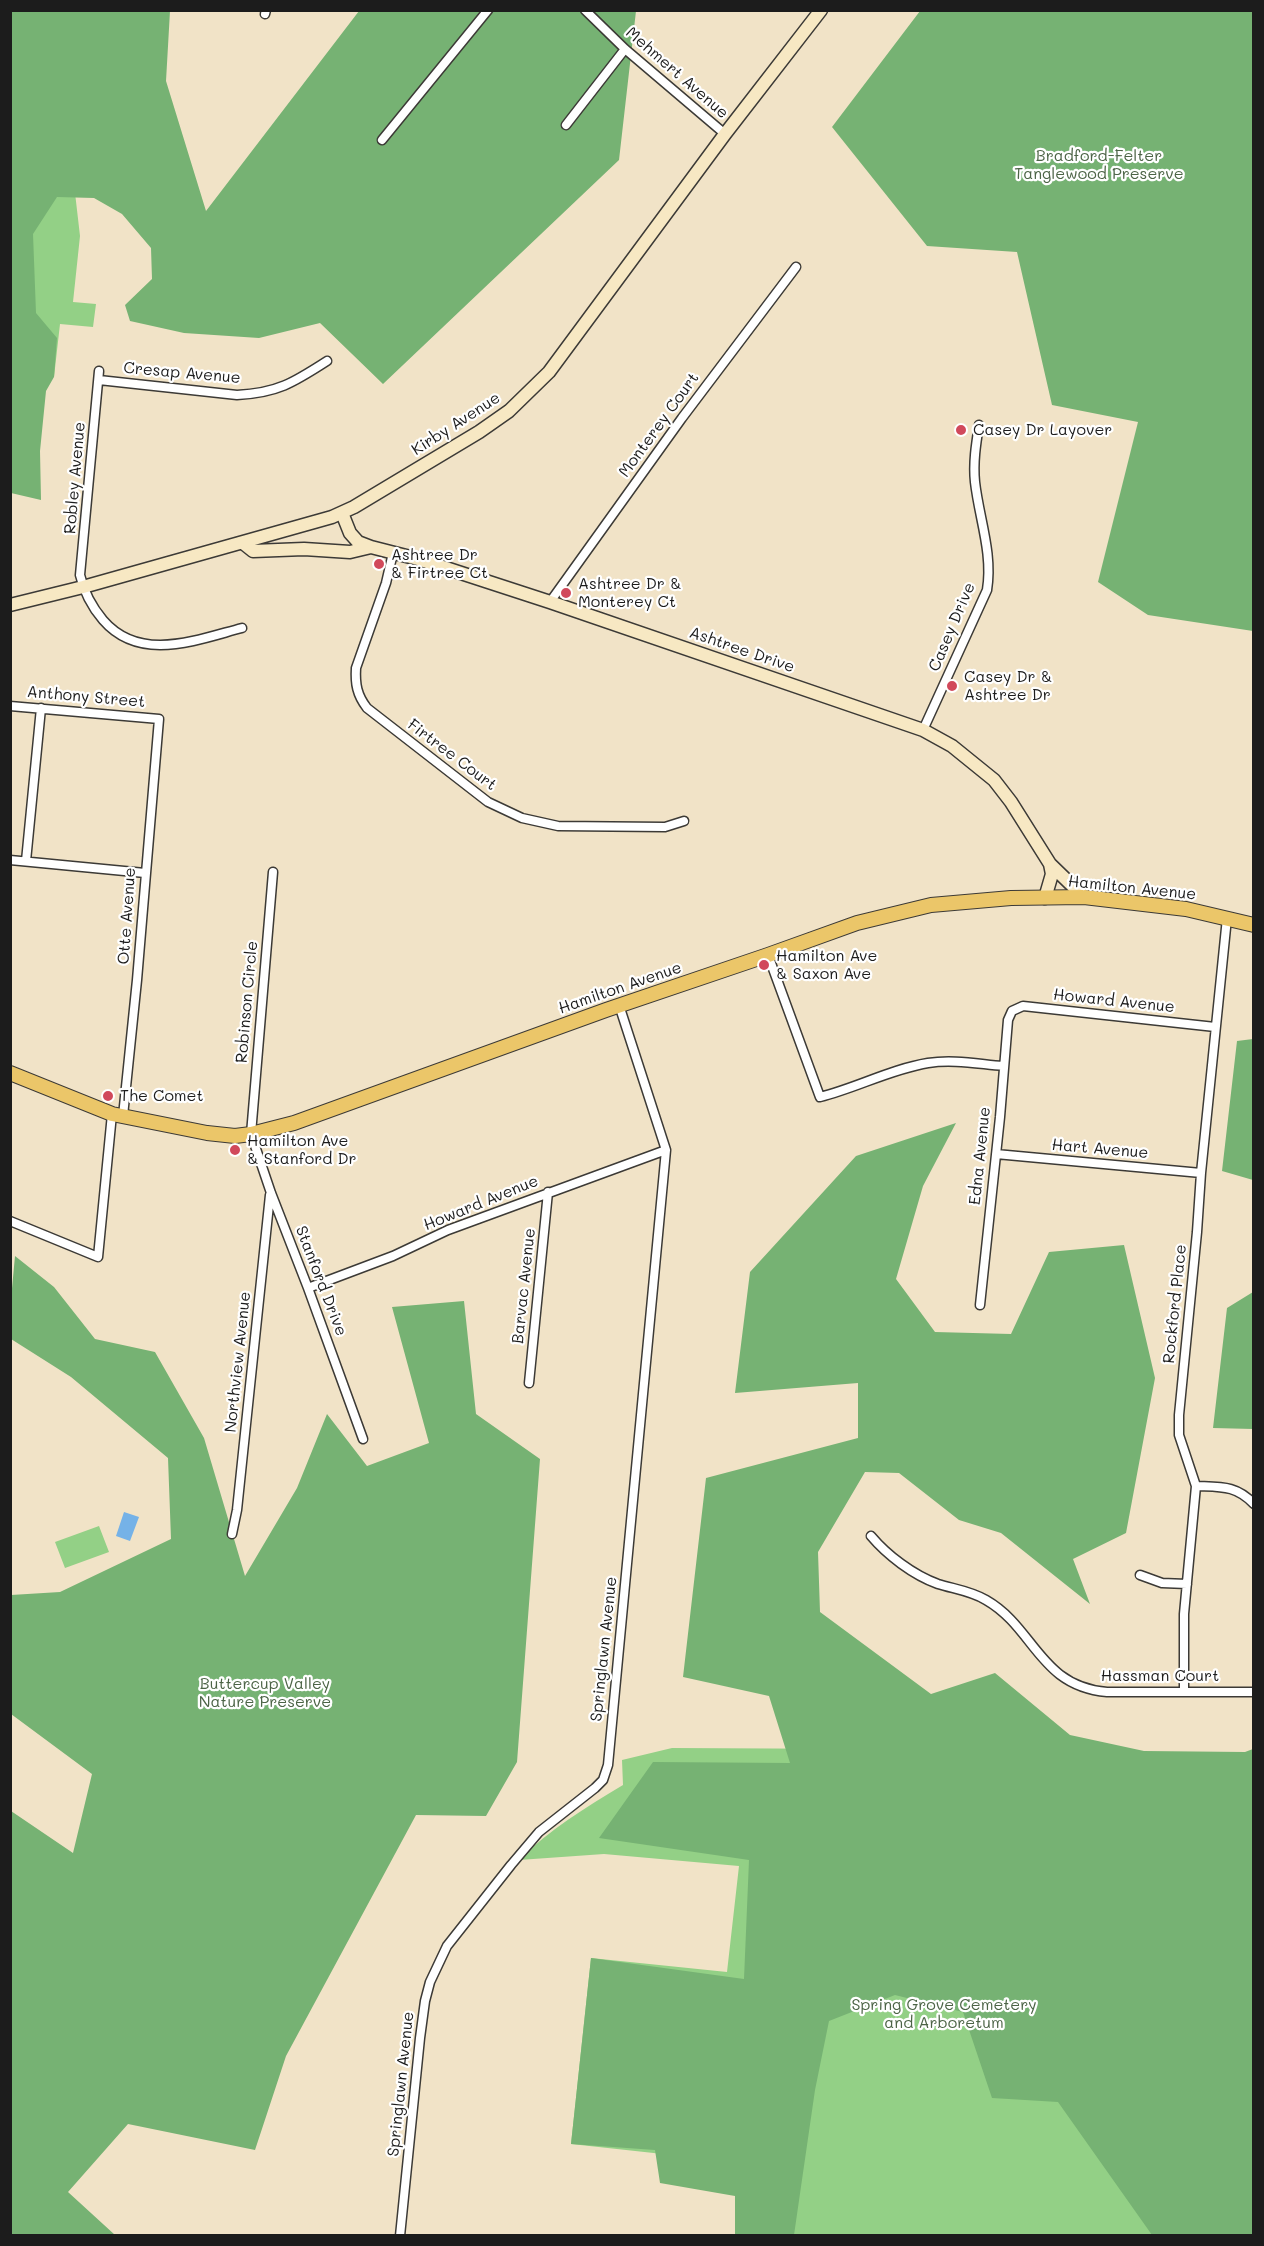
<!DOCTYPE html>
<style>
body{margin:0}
#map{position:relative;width:1264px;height:2246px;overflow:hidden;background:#f1e3c7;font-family:Mali,sans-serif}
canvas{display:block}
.frame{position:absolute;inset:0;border:12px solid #1c1c1c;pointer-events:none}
</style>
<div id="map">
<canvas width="1264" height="2246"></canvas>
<div class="frame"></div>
</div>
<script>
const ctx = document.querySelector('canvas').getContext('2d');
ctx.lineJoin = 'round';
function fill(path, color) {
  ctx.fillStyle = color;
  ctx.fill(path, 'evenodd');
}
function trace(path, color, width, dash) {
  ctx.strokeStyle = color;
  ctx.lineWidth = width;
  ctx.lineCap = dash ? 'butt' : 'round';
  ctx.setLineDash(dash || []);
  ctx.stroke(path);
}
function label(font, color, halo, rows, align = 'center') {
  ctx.font = font + ' Mali,sans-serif';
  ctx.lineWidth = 4.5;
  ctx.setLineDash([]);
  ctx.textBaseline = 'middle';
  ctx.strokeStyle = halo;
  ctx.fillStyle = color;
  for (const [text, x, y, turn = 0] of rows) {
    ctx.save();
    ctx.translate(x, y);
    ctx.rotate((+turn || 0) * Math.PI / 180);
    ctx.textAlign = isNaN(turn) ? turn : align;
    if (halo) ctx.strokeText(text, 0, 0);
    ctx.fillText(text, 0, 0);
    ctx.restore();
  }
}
const green = new Path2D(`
 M 10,11 L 54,11 L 80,236 L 73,302 L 96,304 L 93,327 L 60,324 L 54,377 L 28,374 L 10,493 Z
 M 99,1526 L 109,1552 L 65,1568 L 55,1542 Z
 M 672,1748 L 872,1749 L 1253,2235 L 776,2235 L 782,2167 L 571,2144 L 591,1958 L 727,1972 L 739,1866 L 604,1854 L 519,1860 C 550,1829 585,1808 623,1785 L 622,1760 Z`);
const forest = new Path2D(`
 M 10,11 L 170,11 L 166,81 L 206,211 L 359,11 L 636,11 L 619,160 L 383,384 L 320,323 L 259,338 L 184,333 L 130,321 L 125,305 L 152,279 L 151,248 L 122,214 L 94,198 L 57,197 L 33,234 L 36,313 L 57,338 L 54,377 L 46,391 L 40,451 L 41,500 L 11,493 Z
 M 920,11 L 1253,11 L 1253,631 L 1148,615 L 1098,582 L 1138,422 L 1052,405 L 1017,252 L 927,246 L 832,127 Z
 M 1253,1039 L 1254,1039 L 1253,1180 L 1222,1171 L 1237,1041 Z
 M 956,1123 L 923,1186 L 896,1279 L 935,1332 L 1011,1334 L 1049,1252 L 1124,1245 L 1155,1378 L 1126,1533 L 1073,1559 L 1090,1604 L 1001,1533 L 959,1520 L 899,1473 L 865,1472 L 818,1552 L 820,1612 L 931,1694 L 995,1673 L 1070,1735 L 1144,1751 L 1245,1752 L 1253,1749 L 1253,2235 L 1152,2235 L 1058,2102 L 992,2098 L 963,2012 L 895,1995 L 829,2021 L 815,2090 L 794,2235 L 735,2235 L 735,2196 L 660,2183 L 655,2150 L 571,2144 L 591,1958 L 744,1979 L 749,1860 L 599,1838 L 653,1762 L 790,1763 L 769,1696 L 683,1677 L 706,1478 L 858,1438 L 858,1383 L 735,1393 L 750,1272 L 856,1156 Z
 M 15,1256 L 54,1287 L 95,1339 L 155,1352 L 204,1438 L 245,1576 L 297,1488 L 327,1414 L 367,1466 L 429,1443 L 392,1307 L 464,1301 L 476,1414 L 540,1459 L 517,1762 L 486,1816 L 416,1815 L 286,2056 L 255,2150 L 128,2124 L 68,2192 L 115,2235 L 11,2235 L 11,1811 L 73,1853 L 92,1774 L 11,1714 L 11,1595 L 60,1592 L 171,1539 L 168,1458 L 71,1377 L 11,1339 L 11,1299 Z
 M 1253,1292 L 1253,1429 L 1213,1428 L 1227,1308 Z`);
const water = new Path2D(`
 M 124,1512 L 139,1517 L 130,1541 L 116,1536 Z`);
const street = new Path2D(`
 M 585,10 L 625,49 L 725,134
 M 265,14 L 266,10
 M 566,125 L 625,49
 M 382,140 L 488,10
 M 99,371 L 80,575 C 84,592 92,607 103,620 C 140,663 196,640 242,628
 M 99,380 L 237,395 C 277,393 293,383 327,361
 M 393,553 L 386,583 L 356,668 C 355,684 357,695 367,708 L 488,802 L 522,818 L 558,826 L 665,827 L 684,821
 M 550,602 L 682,418 L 796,267
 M 10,706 L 159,719 L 137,980 L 123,1116
 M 923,730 L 987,590 C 993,553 979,518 975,482 C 973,463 976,444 979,425
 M 10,860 L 145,873
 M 26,861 L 41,708
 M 273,872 L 251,1134 L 271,1193 L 308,1288 L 363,1439
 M 768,955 L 820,1097 C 856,1088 891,1069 928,1063 C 953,1059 978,1064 1003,1066
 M 996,1154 L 1201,1173
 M 10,1221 L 98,1257 L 112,1114
 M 308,1288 L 393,1256 L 448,1230 L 666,1150
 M 980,1305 L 1000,1117 L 1008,1020 L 1012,1011 L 1023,1006 L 1215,1027
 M 529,1383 L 548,1192
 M 1196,1486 C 1221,1487 1236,1485 1254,1504
 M 232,1534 L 237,1510 L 270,1195
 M 871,1536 C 887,1555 913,1575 938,1584 C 954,1589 971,1591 986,1600 C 1035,1628 1039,1686 1107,1692 L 1254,1692
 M 1140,1575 L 1162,1583 L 1187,1584
 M 1184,1691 L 1184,1614 L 1196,1486 L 1179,1435 L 1179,1415 L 1197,1232 L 1201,1173 L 1227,918
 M 400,2236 L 420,2038 L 425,2001 L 430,1982 L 447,1946 L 511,1865 L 539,1832 L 595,1788 L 603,1780 L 608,1765 L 666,1150 L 619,1005`);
const secondary = new Path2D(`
 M 342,513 L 350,533 L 358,542 L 371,547 L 418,559 L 550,602 L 923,730 L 952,746 L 994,780 L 1011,802 L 1050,864 L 1084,897
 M 243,543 L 253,551 L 304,549 L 350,552 L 371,547
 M 10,605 L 83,587 L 332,517 L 354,507 L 479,432 L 509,411 L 549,372 L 725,134 L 821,10
 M 1045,898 L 1052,874 L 1050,864`);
const primary = new Path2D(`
 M 10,1073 L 112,1114 L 207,1133 L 235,1136 L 251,1134 L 294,1123 L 606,1010 L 768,955 L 857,923 L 931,905 L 1011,898 L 1084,897 L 1186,909 L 1254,925`);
const markers = [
 [961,430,6,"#d1495b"],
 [379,564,6,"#d1495b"],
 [566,593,6,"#d1495b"],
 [952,686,6,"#d1495b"],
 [764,965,6,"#d1495b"],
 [108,1096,6,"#d1495b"],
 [235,1150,6,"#d1495b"]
];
const streetNames = [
 ["Mehmert Avenue",677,73,41],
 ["Cresap Avenue",182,373,5],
 ["Kirby Avenue",456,424,-33],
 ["Monterey Court",659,425,-54],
 ["Robley Avenue",75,478,-85],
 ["Casey Drive",952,627,-67],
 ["Ashtree Drive",742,650,19],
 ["Anthony Street",86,697,5],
 ["Firtree Court",452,755,37],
 ["Hamilton Avenue",1132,888,6],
 ["Otte Avenue",127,916,-86],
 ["Hamilton Avenue",620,988,-19],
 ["Howard Avenue",1114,1001,6],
 ["Robinson Circle",247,1002,-85],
 ["Hart Avenue",1100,1149,5],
 ["Edna Avenue",980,1156,-84],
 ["Howard Avenue",481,1203,-22],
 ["Stanford Drive",321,1281,69],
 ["Barvac Avenue",524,1286,-84],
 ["Rockford Place",1175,1304,-84],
 ["Northview Avenue",238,1362,-84],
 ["Springlawn Avenue",604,1649,-84],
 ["Hassman Court",1160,1676],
 ["Springlawn Avenue",401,2084,-84]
];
const parkNames = [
 ["Bradford-Felter",1099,156],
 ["Tanglewood Preserve",1099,174],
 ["Buttercup Valley",265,1684],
 ["Nature Preserve",265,1702],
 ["Spring Grove Cemetery",944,2005],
 ["and Arboretum",944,2023]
];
const poiNames = [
 ["Casey Dr Layover",973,430],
 ["Ashtree Dr",391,555],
 ["& Firtree Ct",391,573],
 ["Ashtree Dr &",578,584],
 ["Monterey Ct",578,602],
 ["Casey Dr &",964,677],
 ["Ashtree Dr",964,695],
 ["Hamilton Ave",776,956],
 ["& Saxon Ave",776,974],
 ["The Comet",120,1096],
 ["Hamilton Ave",247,1141],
 ["& Stanford Dr",247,1159]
];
fill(green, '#93d086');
fill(forest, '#76b273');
fill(water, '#75b2e7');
trace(street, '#3c3a36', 11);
trace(secondary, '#3c3a36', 15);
trace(primary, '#3c3a36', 16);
trace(street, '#fff', 8);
trace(secondary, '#f7e8c3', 12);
trace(primary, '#ebc669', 14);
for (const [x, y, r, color] of markers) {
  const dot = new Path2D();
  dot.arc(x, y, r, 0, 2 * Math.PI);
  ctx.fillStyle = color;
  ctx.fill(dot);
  trace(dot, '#fff', 2);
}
label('16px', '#1c1c1c', '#fff', streetNames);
label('16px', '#4c6446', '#fff', parkNames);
label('16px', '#1c1c1c', '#fff', poiNames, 'left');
</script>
